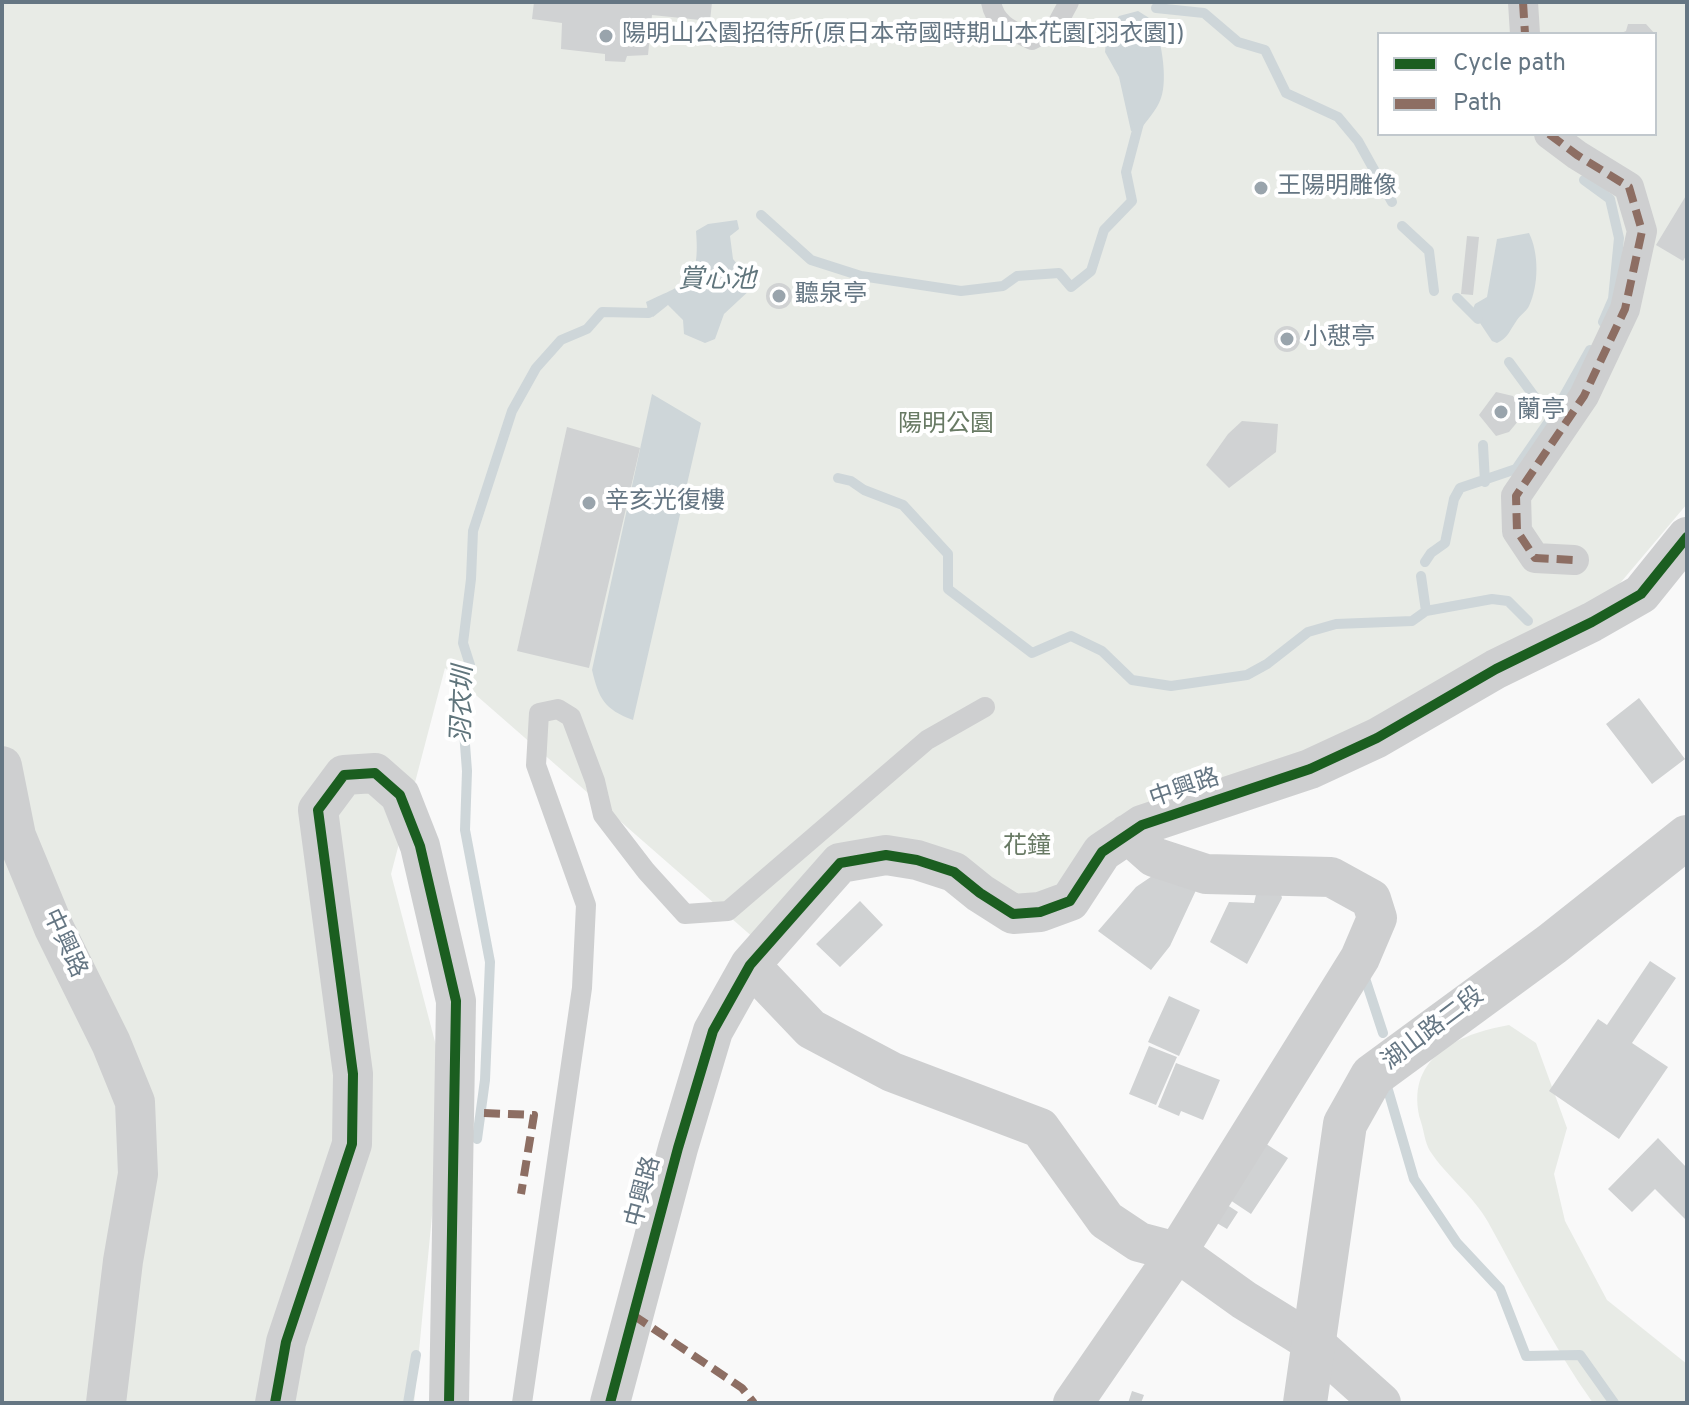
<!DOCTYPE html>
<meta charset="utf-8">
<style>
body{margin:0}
#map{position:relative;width:1689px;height:1405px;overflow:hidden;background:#f9f9f9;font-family:Overpass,sans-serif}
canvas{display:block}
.frame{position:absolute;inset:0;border:4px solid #657683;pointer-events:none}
.legend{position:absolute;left:1377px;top:32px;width:280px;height:104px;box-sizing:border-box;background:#fff;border:2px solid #c1c8cd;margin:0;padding:10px 14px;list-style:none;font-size:24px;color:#657683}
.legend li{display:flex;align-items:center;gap:16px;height:40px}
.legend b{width:40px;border:2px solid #c1c8cd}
</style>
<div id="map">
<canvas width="1689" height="1405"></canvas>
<div class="frame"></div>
<ul class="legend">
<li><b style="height:10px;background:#1b5e20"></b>Cycle path</li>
<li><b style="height:10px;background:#8d6e63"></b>Path</li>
</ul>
</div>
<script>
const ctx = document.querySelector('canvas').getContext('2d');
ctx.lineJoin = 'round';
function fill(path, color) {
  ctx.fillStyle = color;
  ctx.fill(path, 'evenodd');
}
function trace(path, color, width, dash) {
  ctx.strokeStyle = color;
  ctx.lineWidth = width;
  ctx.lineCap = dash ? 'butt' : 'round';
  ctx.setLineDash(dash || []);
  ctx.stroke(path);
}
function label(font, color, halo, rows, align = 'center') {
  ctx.font = font + ' Overpass,"Noto Sans TC",sans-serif';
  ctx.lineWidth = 8;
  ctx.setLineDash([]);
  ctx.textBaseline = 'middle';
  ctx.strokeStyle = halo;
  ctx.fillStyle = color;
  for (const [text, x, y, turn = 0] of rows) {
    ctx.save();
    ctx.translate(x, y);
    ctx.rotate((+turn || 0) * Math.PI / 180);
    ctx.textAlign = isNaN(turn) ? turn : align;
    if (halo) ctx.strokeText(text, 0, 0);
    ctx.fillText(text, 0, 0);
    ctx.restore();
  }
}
const green = new Path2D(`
 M 2,2 L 1687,2 L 1687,504 L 1616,588 L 1036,901 L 866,845 L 755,939 L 445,668 L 391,874 L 445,1080 L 414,1403 L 2,1403 ZM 1379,34 L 1655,34 L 1655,134 L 1379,134 Z
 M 1509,1025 L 1536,1043 L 1567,1128 L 1554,1174 L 1565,1221 L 1607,1300 L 1687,1364 L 1687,1403 L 1593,1403 C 1553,1347 1522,1283 1488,1222 C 1473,1195 1447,1177 1430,1151 C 1425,1143 1424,1131 1421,1122 C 1403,1059 1457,1034 1509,1025 Z`);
const water = new Path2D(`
 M 1138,11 C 1141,13 1145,15 1149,18 C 1162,32 1168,81 1161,98 C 1157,110 1147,120 1140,130 L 1131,131 L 1119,77 L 1105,52 L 1107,33 L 1119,16 Z
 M 737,220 L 739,229 L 730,236 L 733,259 L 750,280 L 752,288 L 724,314 L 715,339 L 705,343 L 684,334 L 683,320 L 668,305 L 653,317 L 649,313 L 646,302 C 689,282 700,282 696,231 L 708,224 Z
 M 1529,233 C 1539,253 1539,285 1529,306 C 1527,311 1520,315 1517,320 C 1510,330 1508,338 1497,343 L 1492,341 L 1472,311 L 1475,304 L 1487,297 L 1497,239 Z
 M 652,394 L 701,423 L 633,720 C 604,709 599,699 592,670 Z`);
const stream = new Path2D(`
 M 1156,8 L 1204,13 L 1238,42 L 1265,50 L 1286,93 L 1338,117 L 1358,141 L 1392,202
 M 1584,180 L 1610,199 L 1619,238 L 1613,299 L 1603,322
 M 761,215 L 811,260 L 861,276 L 961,291 L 1003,286 L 1017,276 L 1059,273 L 1071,287 L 1091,271 L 1104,230 L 1132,201 L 1126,172 L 1140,119
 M 1402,226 L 1429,251 L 1434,291
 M 1457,298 L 1478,319
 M 1554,414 L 1590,350
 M 1483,445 L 1485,482
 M 838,478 L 851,481 L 864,490 L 903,505 L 948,554 L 948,589 L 1032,653 L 1071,636 L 1102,651 L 1132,680 L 1171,686 L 1247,675 L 1267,664 L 1308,632 L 1336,624 L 1412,621 L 1426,611 L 1492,599 L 1508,601 L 1528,621
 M 1425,562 L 1431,553 L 1445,543 L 1454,499 L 1460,488 L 1516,469 L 1554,414 L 1545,411 L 1509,362
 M 1421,576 L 1426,611
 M 1363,972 L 1383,1033
 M 1388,1090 L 1414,1179 L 1457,1243 L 1500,1289 L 1526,1356 L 1580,1355 L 1614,1403
 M 477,1139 L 485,1080 L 490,962 L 465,830 L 467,771 L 462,705 L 470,665 L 463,643 L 471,579 L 473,531 L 512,411 L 536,368 L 561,340 L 587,329 L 602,312 L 649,313 L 658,304
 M 408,1403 L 416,1355`);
const building = new Path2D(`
 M 534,2 L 712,2 L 710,21 L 652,15 L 648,55 L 627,56 L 625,62 L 605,61 L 605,54 L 561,49 L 562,23 L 532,19 Z
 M 1628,24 L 1646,24 L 1655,34 L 1619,34 L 1626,31 Z
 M 1687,194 L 1687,254 L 1683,261 L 1656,245 Z
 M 1467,236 L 1479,237 L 1473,295 L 1461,294 Z
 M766 296a13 13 0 1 1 26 0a13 13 0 1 1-26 0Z
 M1274 339a13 13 0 1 1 26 0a13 13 0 1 1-26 0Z
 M 1496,392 L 1513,396 L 1521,409 L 1519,420 L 1509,432 L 1496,436 L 1479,415 Z
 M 1242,421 L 1278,424 L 1276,452 L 1229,488 L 1206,465 L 1228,434 Z
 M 567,427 L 640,448 L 589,668 L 517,651 Z
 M 1639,698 L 1685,759 L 1652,784 L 1606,724 Z
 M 1161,870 L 1198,886 L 1170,946 L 1151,970 L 1098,931 L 1136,887 Z
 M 1258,886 L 1279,887 L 1282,898 L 1247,964 L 1210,942 L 1229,902 L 1254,903 Z
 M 860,901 L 883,925 L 840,967 L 816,944 Z
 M 1650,961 L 1676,978 L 1632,1043 L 1668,1067 L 1619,1139 L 1549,1091 L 1598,1019 L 1607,1025 Z
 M 1169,996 L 1200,1010 L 1179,1056 L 1148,1042 Z
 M 1149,1046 L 1177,1057 L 1156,1105 L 1129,1094 Z
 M 1176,1063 L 1220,1080 L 1203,1120 L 1181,1111 L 1179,1116 L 1158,1107 Z
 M 1658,1138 L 1687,1168 L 1687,1221 L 1655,1189 L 1632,1212 L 1608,1189 Z
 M 1260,1140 L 1288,1158 L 1251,1214 L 1224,1196 Z
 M 1221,1201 L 1238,1212 L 1227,1229 L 1210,1219 Z
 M 1132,1391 L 1144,1395 L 1141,1403 L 1128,1403 Z`);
const service = new Path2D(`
 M 991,2 C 995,25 1013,31 1032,40 L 1055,28 L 1069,2
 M 522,1403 L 582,988 L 586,905 L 536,765 L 539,713 L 558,709 L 571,717 L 595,781 L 603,815 L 646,871 L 685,914 L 728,911 L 927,740 L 985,707`);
const pedestrian = new Path2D(`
 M 1523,2 L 1525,34
 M 1549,134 L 1577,155 L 1629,187 L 1642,231 L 1625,309 L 1584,396 L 1516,496 L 1517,531 L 1535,558 L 1574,560`);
const minor = new Path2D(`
 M 2,766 L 16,836 L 54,928 L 111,1043 L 135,1102 L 138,1174 L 123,1261 L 106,1403
 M 750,965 L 811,1029 L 892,1072 L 1040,1128 L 1106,1220 L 1139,1242 L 1177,1252 L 1244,1300 L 1315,1344 L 1381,1403
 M 275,1403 L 286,1342 L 352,1144 L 353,1074 L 318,810 L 344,775 L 375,773 L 400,795 L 420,846 L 456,1001 L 449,1403
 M 610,1403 L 678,1148 L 713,1031 L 750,965 L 840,863 L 886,855 L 917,860 L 954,872 L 980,893 L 1013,914 L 1040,912 L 1070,901 L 1102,852 L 1142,825 L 1310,769 L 1377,738 L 1496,669 L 1592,622 L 1641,594 L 1687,537
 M 1073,1403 L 1177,1252 L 1360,958 L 1377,918 L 1371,899 L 1331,877 L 1206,874 L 1154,857 L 1128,834`);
const tertiary = new Path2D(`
 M 1305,1403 L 1345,1124 L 1372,1076 L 1552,944 L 1687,837`);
const quiet = new Path2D(`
 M 1523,2 L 1525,34
 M 1549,134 L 1577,155 L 1629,187 L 1642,231 L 1625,309 L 1584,396 L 1516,496 L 1517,531 L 1535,558 L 1574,560
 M 484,1113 L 534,1115 L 521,1194
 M 633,1315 L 742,1388 L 754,1403`);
const cycleway = new Path2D(`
 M 275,1403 L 286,1342 L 352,1144 L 353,1074 L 318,810 L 344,775 L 375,773 L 400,795 L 420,846 L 456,1001 L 449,1403
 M 610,1403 L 678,1148 L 713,1031 L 750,965 L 840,863 L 886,855 L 917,860 L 954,872 L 980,893 L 1013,914 L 1040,912 L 1070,901 L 1102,852 L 1142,825 L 1310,769 L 1377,738 L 1496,669 L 1592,622 L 1641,594 L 1687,537`);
const markers = [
 [606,36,8,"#99a4ac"],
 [1261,188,8,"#99a4ac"],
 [779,296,8,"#99a4ac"],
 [1287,339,8,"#99a4ac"],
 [1501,412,8,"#99a4ac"],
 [589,503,8,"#99a4ac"]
];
const poiNames = [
 ["陽明山公園招待所(原日本帝國時期山本花園[羽衣園])",622,36],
 ["王陽明雕像",1277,188],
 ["聽泉亭",795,296],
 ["小憇亭",1303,339],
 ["蘭亭",1517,412],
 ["辛亥光復樓",605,503]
];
const parkNames = [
 ["陽明公園",946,426],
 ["花鐘",1027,848]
];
const streetNames = [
 ["中興路",1185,790,-19],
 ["中興路",63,944,65],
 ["湖山路二段",1434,1030,-37],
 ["中興路",645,1192,-75]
];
const waterNames = [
 ["賞心池",717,282],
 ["羽衣圳",465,705,-88]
];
fill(green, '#e8ebe6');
fill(water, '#ced6d9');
trace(stream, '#ced6d9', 10);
fill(building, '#d0d2d3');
trace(service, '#cecfd0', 20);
trace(pedestrian, '#cecfd0', 30);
trace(minor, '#cecfd0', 40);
trace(tertiary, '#cecfd0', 44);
trace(quiet, '#8d6e63', 8, [16, 8]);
trace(cycleway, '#1b5e20', 10);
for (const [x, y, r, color] of markers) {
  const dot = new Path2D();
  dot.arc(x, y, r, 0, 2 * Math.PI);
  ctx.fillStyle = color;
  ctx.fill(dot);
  trace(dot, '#fff', 3);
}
label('24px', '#657683', '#fff', poiNames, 'left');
label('24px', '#687a64', '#fff', parkNames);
label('24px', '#657683', '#fff', streetNames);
label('italic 26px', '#60757c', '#fff', waterNames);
</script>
